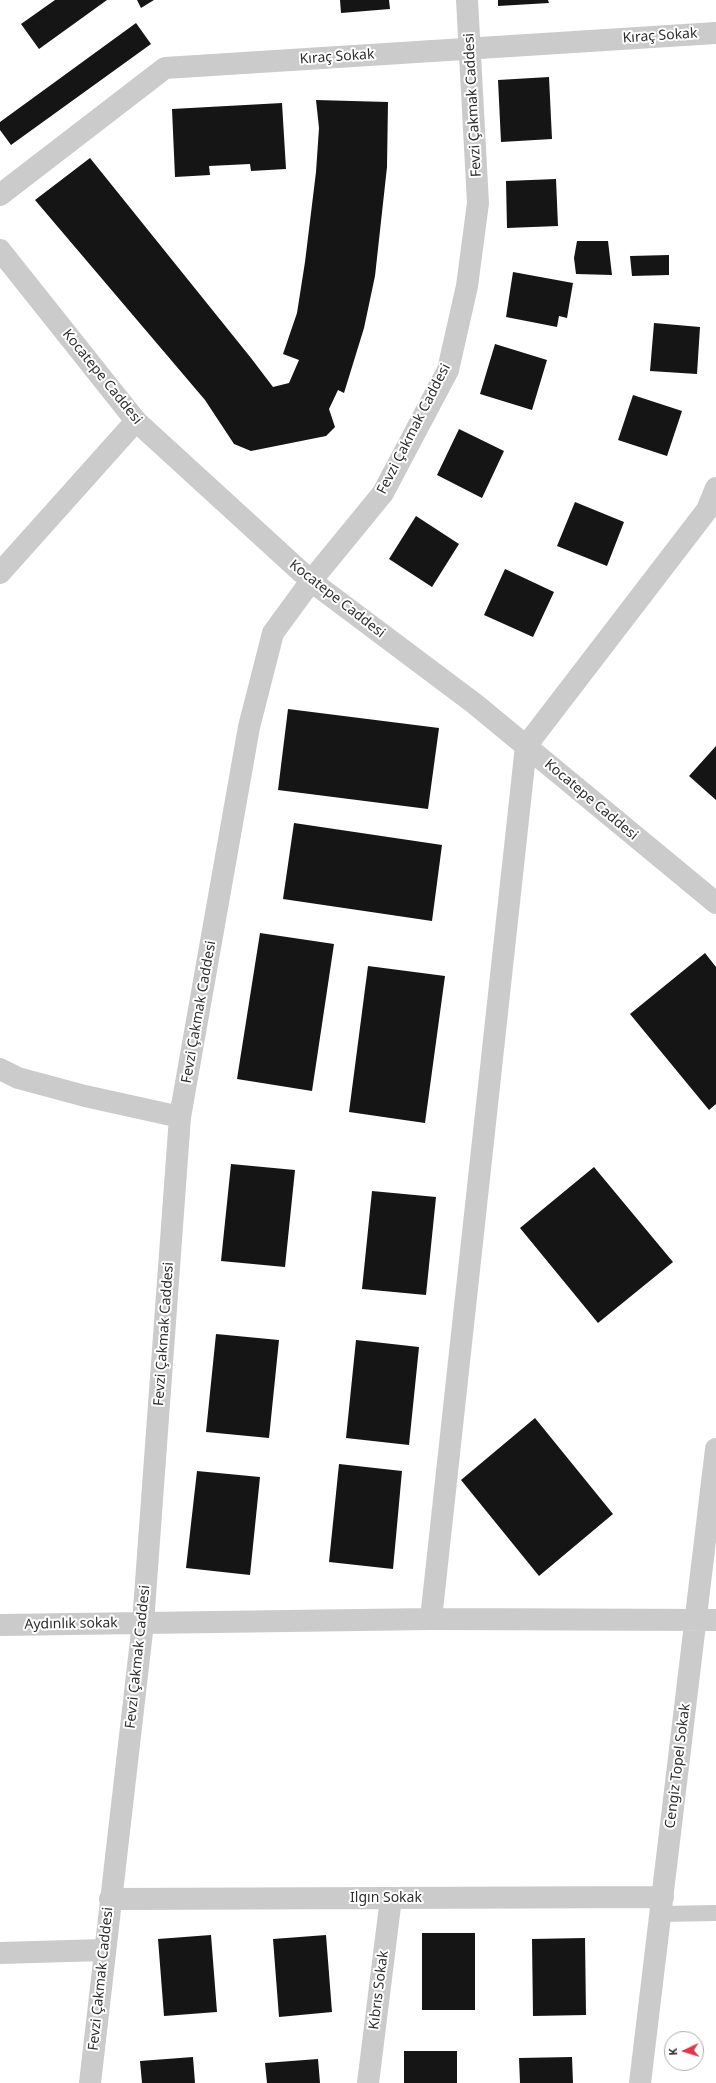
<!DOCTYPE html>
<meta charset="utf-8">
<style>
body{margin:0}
#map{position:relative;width:716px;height:2083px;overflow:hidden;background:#fff;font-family:"Noto Sans",sans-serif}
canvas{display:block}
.north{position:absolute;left:664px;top:2031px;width:40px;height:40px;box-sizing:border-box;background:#fff;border:1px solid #ababab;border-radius:50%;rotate:266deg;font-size:11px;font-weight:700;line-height:16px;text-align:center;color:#2e2e2e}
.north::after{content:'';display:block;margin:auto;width:14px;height:18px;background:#df3549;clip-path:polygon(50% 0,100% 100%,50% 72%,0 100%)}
</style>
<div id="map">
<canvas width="716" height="2083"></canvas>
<div class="north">K</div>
</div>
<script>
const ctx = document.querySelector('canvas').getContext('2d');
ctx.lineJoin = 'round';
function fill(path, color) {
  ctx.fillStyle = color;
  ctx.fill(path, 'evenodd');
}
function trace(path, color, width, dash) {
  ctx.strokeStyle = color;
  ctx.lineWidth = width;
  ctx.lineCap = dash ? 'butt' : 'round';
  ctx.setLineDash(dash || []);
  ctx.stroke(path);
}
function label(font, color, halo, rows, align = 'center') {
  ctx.font = font + ' "Noto Sans",sans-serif';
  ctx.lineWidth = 4;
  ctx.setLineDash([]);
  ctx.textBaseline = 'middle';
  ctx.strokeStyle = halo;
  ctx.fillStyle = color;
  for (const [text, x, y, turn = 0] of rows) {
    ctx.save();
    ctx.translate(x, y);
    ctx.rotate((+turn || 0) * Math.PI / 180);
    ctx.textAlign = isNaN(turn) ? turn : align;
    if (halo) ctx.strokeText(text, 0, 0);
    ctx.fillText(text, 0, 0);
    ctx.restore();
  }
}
const building = new Path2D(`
 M 55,0 L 107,0 L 39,49 L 21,24 Z
 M 137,0 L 154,0 L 141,8 Z
 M 340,0 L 389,0 L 390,9 L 341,13 Z
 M 498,0 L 548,0 L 549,3 L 498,6 Z
 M 136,23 L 151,44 L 11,145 L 0,130 L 0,122 Z
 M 549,77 L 552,139 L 501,142 L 498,80 Z
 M 316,100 L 388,102 L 387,167 L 375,276 L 364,328 L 344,393 L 338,390 L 329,409 L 335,427 L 326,436 L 251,451 L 234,444 L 205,400 L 35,200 L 90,158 L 251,358 L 273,387 L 289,383 L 299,360 L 283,354 L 297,313 L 305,262 L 316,172 L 319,128 Z
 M 282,103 L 286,169 L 251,171 L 250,164 L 209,166 L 210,175 L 175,177 L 172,109 Z
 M 556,179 L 558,226 L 507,228 L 506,181 Z
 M 577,241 L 608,241 L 612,275 L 576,274 L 574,258 Z
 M 669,255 L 669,275 L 632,276 L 630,256 Z
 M 513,272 L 573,283 L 567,318 L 559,316 L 557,327 L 506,317 Z
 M 654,323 L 700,327 L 697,374 L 650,371 Z
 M 495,344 L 547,360 L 532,410 L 480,394 Z
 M 633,395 L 682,411 L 667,456 L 618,440 Z
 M 459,429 L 504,451 L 482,498 L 437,475 Z
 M 575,502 L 624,522 L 607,566 L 557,546 Z
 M 416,516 L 459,544 L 432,587 L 389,559 Z
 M 505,569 L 554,592 L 533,637 L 484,615 Z
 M 288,709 L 439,728 L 428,809 L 278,790 Z
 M 716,746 L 716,800 L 689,776 Z
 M 294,823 L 442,845 L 432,921 L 283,899 Z
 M 260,933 L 334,944 L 312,1091 L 237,1079 Z
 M 705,953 L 716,967 L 716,1104 L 709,1110 L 630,1014 Z
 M 368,966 L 445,976 L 425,1123 L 349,1112 Z
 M 231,1164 L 295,1170 L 285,1267 L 221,1261 Z
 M 594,1167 L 673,1262 L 598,1323 L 520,1228 Z
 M 372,1191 L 436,1197 L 426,1295 L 362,1289 Z
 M 216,1334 L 279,1340 L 269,1438 L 206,1432 Z
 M 356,1340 L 419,1347 L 409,1445 L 346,1438 Z
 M 535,1418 L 613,1514 L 539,1576 L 461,1480 Z
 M 339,1464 L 402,1471 L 393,1569 L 329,1562 Z
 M 197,1471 L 260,1477 L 250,1575 L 186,1568 Z
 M 422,1933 L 475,1933 L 475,2010 L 422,2010 Z
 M 211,1935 L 217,2012 L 164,2016 L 158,1939 Z
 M 326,1935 L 332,2012 L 279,2017 L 273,1939 Z
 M 585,1938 L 586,2015 L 533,2016 L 532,1939 Z
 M 404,2051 L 457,2051 L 457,2083 L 404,2083 Z
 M 193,2057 L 195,2083 L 142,2083 L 140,2061 Z
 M 572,2057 L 573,2083 L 520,2083 L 519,2058 Z
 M 318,2059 L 320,2083 L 267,2083 L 265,2063 Z`);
const service = new Path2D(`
 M 661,1914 L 716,1913`);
const minor = new Path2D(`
 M 0,195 L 165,68 L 716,33
 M 0,573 L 136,421
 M 0,1069 L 18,1078 L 85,1096 L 180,1117
 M 431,1619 L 526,746 L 707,510 L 716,488
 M 0,1625 L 431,1619 L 716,1620
 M 110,1899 L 663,1897
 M 0,1953 L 104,1950
 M 90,2083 L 143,1623 L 180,1117 L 249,727 L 273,633 L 311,581 L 383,493 L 448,370 L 467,286 L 478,203 L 467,0
 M 368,2083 L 391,1898
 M 640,2083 L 716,1449`);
const tertiary = new Path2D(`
 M 0,250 L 136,421 L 311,581 L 475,704 L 716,903`);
const streetNames = [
 ["Kıraç Sokak",660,36,-4],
 ["Kıraç Sokak",337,57,-4],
 ["Fevzi Çakmak Caddesi",473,105,-93],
 ["Kocatepe Caddesi",102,377,51],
 ["Fevzi Çakmak Caddesi",414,429,-63],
 ["Kocatepe Caddesi",337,599,38],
 ["Kocatepe Caddesi",591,800,40],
 ["Fevzi Çakmak Caddesi",199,1012,-80],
 ["Fevzi Çakmak Caddesi",164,1334,-86],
 ["Aydınlık sokak",71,1624,-1],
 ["Fevzi Çakmak Caddesi",138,1657,-84],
 ["Cengiz Topel Sokak",678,1766,-83],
 ["Ilgın Sokak",386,1898],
 ["Fevzi Çakmak Caddesi",101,1979,-84],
 ["Kıbrıs Sokak",379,1990,-83]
];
fill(building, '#151515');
trace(service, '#cbcbcb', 16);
trace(minor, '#cbcbcb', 22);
trace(tertiary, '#cbcbcb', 22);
label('14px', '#2e2e2e', '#fff', streetNames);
</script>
